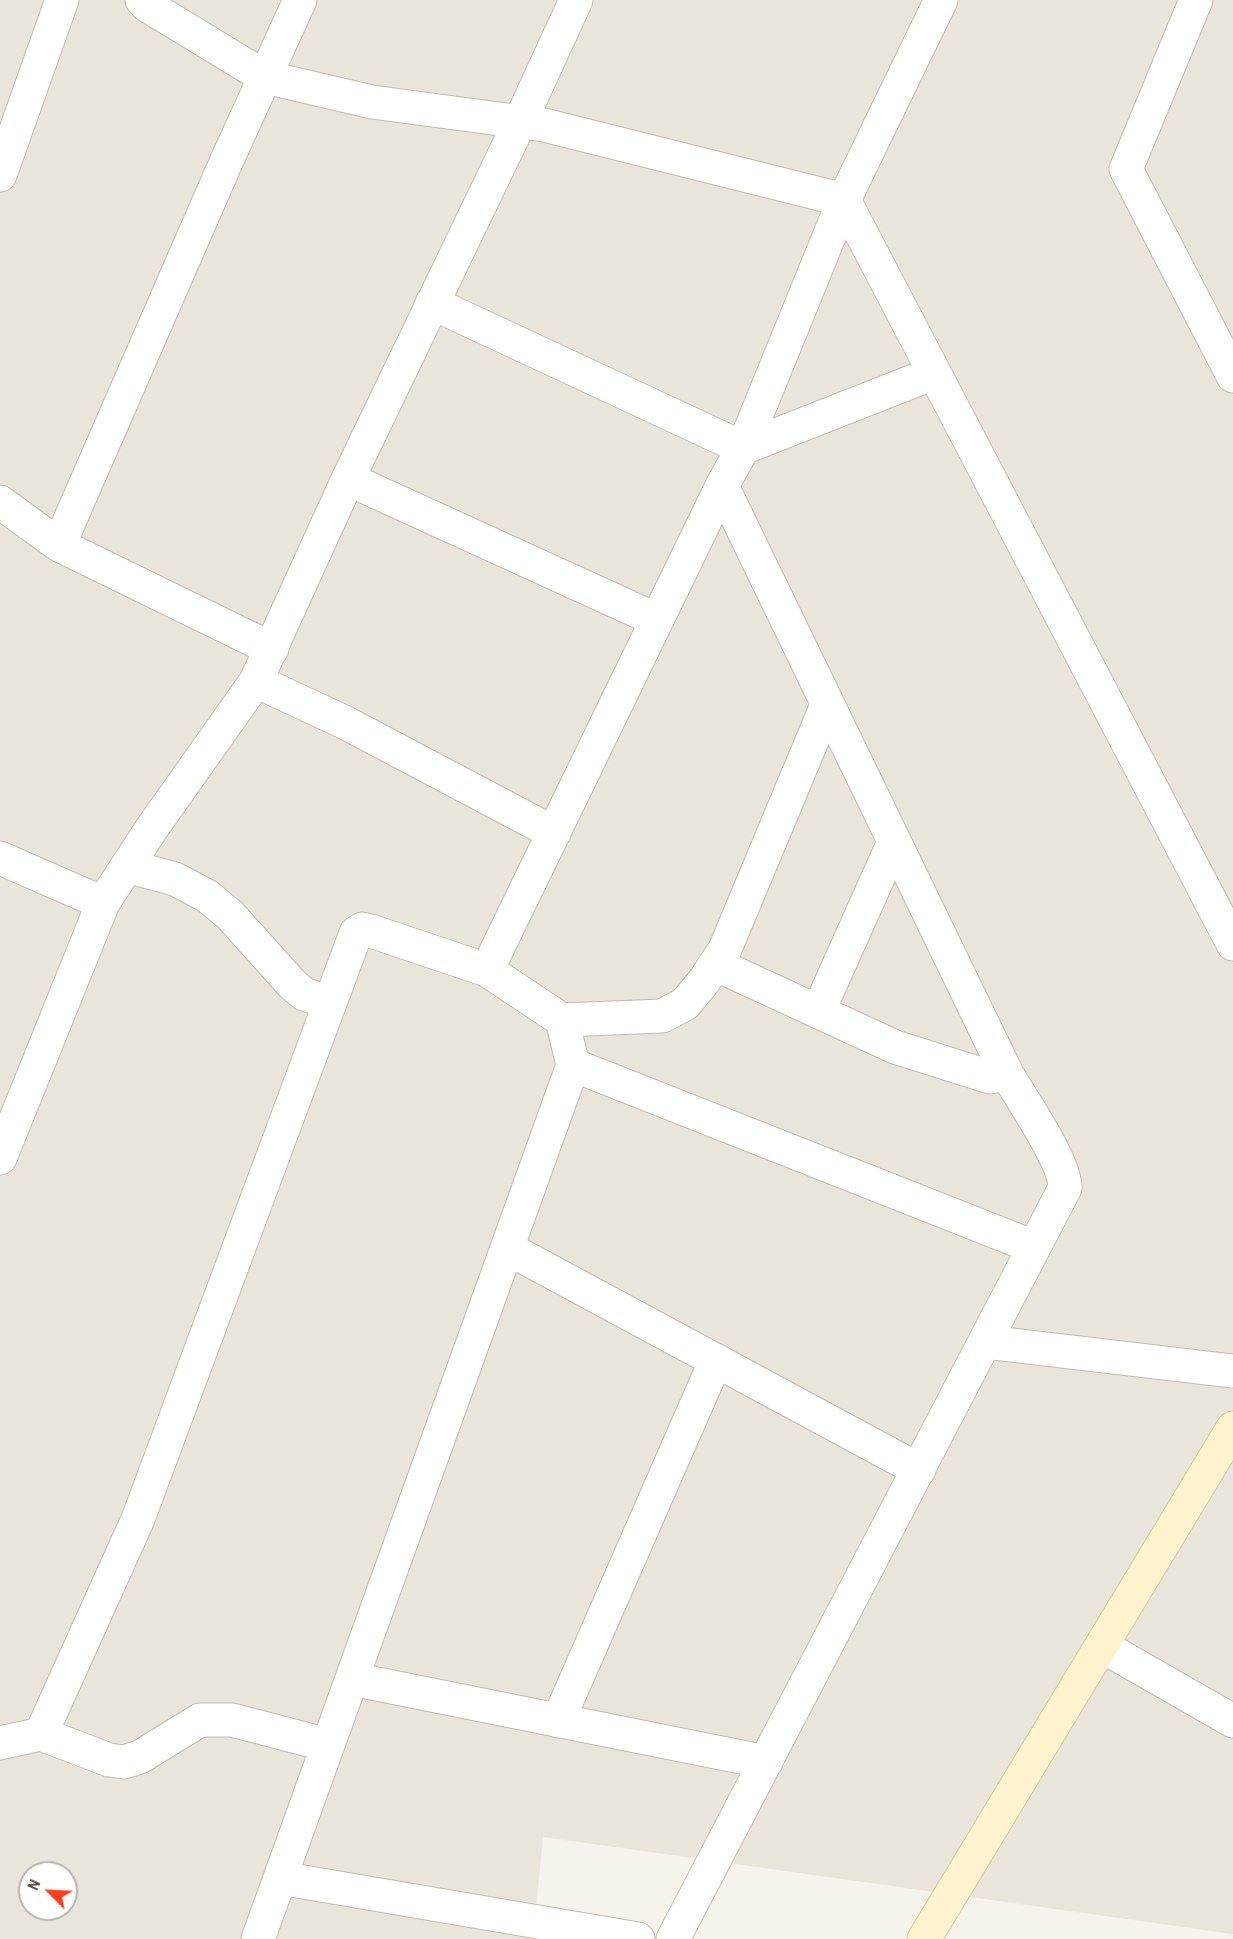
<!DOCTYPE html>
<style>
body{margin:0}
#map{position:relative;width:1233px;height:1939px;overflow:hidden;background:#f6f3ec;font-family:"Archivo Narrow",sans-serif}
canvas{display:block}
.north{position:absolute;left:18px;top:1861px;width:60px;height:60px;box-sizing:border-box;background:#fff;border:2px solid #b7b4b0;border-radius:50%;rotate:294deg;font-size:16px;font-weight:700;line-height:24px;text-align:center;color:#4b4439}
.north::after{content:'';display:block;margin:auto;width:21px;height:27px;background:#fc3f1d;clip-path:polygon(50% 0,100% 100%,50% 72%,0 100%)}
</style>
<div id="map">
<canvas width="1233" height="1939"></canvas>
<div class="north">N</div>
</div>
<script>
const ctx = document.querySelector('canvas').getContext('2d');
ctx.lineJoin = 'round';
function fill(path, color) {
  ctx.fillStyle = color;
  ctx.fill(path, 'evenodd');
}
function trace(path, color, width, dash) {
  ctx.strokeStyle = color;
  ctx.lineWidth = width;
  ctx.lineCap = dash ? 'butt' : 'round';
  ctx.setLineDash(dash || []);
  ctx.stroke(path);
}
const residential = new Path2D(`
 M 0,0 L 1233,0 L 1233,1934 L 543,1837 L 533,1939 L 0,1939 ZM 30,1873 L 66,1873 L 66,1909 L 30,1909 Z`);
const street = new Path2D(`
 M 142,0 L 148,6 L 265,77 L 372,102 L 544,125 L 844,200 L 1233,944
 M 1196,0 L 1126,169 L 1233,376
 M 0,175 L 62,0
 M 432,303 L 743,448 L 934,373
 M 348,479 L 657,620
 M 0,502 L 59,545 L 272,649
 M 59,545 L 227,160 L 300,0
 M 256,681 L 346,723 L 554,833
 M 0,858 L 103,903
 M 127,866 L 175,879 L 207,896 L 230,915 L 293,985 L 304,994 L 330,1003
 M 715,964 L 895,1047 L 990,1077 L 1007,1074
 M 487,970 L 722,486 L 743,448 L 844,200 L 941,0
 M 818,1012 L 894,842
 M 573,1065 L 1034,1247
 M 0,1158 L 103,903 L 152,828 L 256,681 L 348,479 L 520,122 L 576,0
 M 507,1248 L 919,1470
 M 986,1342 L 1233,1371
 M 1102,1646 L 1233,1721
 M 352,1679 L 766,1762
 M 558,1721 L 716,1360
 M 41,1734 L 109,1760 L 124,1762 L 140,1757 L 200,1720 L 232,1720 L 328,1745
 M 0,1743 L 41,1734 L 138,1519 L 356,933 L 362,929 L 371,931 L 487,970 L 562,1020 L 662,1016 L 685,1004 L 704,981 L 725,949 L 827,705
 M 280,1878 L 638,1939
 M 258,1939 L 573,1065 L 562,1020
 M 673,1939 L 1065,1188 C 1066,1163 1021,1098 1007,1074 L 722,486`);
const secondary = new Path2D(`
 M 924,1939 L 1233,1428`);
fill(residential, '#eae5da');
trace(street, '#c2bbae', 35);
trace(secondary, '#d6c79b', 35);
trace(street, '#fff', 33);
trace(secondary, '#fff3cd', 33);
</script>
